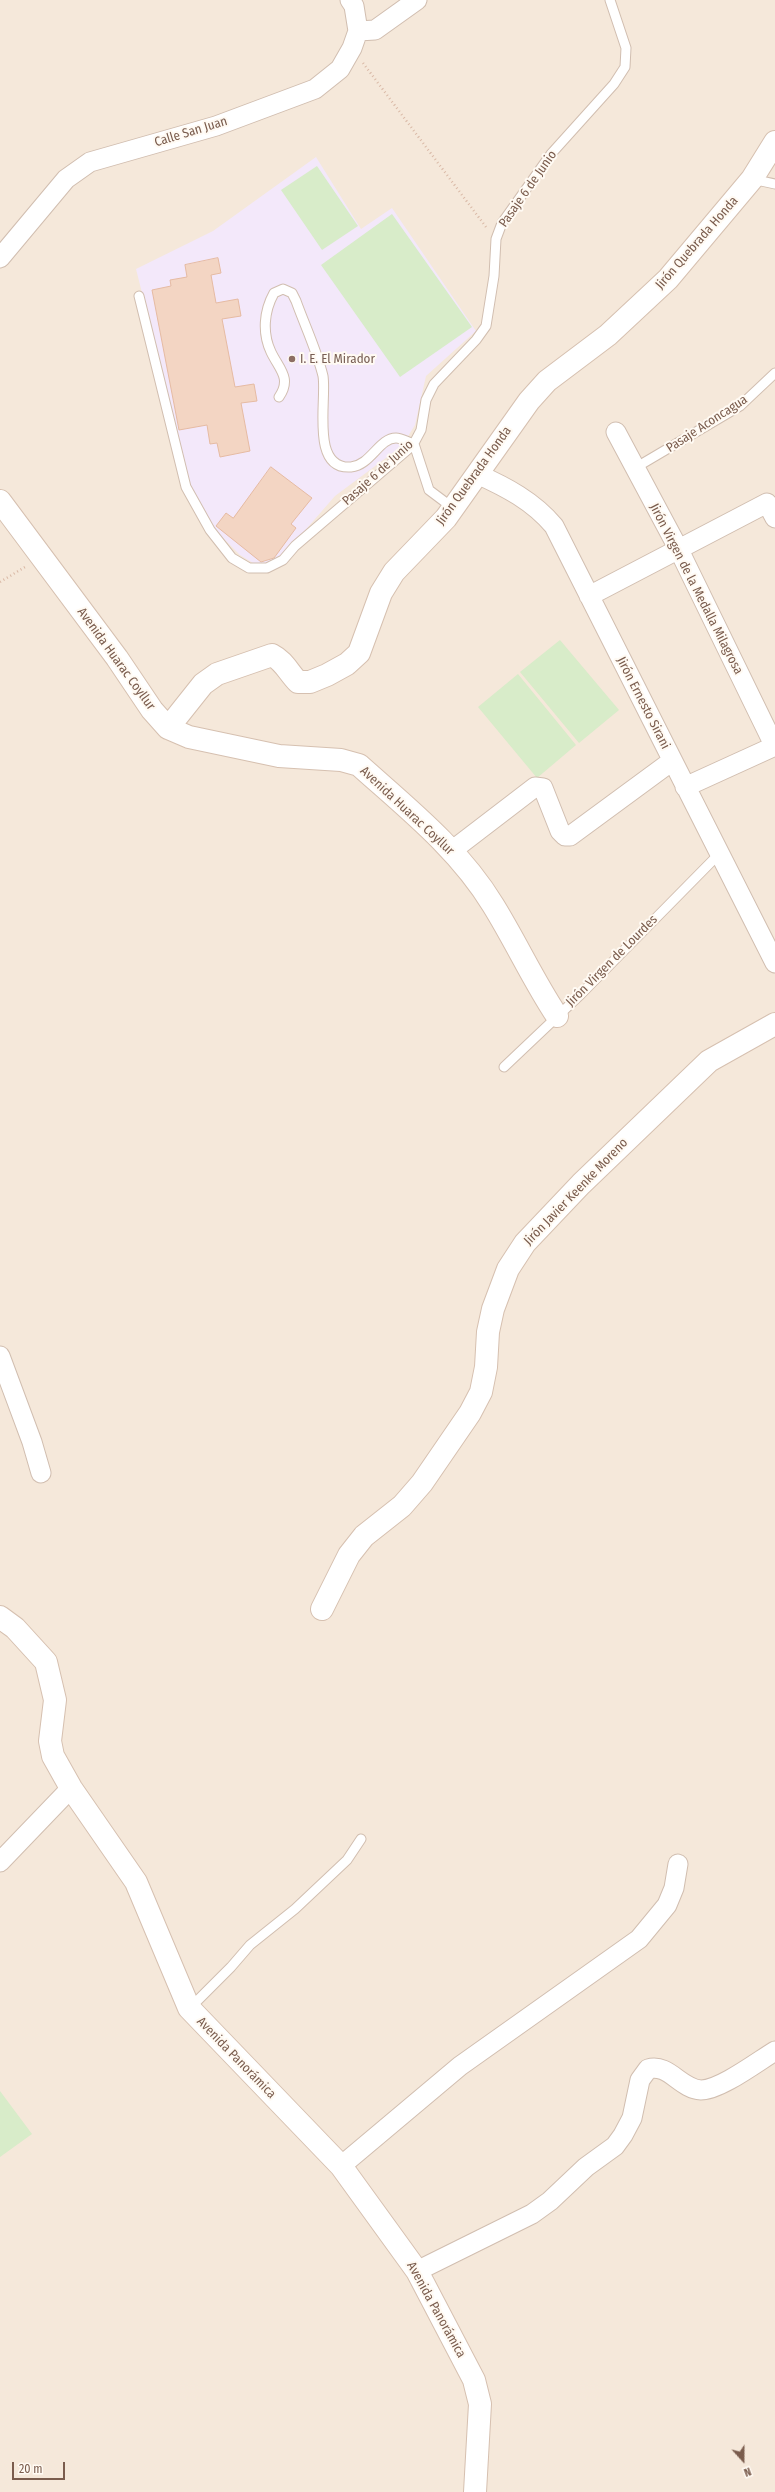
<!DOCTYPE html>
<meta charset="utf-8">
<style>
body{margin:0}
#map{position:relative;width:775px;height:2492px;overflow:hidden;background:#fdf6ec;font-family:"Fira Sans Condensed",sans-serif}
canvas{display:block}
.north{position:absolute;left:723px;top:2440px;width:40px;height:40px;-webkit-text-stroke:3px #fffaf3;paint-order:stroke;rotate:159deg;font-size:11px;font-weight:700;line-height:16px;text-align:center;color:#7a5c4d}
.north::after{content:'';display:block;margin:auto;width:14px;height:18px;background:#7a5c4d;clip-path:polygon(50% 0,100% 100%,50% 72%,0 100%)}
.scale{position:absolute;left:12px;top:2462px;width:53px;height:18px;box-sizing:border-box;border:2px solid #7a5c4d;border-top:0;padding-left:5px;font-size:12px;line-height:14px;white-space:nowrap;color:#7a5c4d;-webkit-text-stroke:3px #fffaf3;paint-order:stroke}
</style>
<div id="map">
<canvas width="775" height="2492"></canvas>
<div class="north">N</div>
<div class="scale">20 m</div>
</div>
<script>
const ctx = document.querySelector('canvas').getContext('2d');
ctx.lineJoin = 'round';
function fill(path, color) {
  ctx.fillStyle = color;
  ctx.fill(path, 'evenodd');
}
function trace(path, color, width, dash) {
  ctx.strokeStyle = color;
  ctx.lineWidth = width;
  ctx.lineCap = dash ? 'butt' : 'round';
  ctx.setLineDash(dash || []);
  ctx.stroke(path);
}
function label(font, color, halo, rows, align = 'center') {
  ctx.font = font + ' "Fira Sans Condensed",sans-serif';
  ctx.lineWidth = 4;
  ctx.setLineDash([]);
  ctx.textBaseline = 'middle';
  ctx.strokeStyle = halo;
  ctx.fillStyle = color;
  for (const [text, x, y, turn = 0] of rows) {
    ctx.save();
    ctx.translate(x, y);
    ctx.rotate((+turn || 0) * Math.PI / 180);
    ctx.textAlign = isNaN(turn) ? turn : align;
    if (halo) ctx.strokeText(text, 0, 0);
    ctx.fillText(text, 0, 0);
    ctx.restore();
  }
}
const residential = new Path2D(`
 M 0,0 L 775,0 L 775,2492 L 0,2492 Z`);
const education = new Path2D(`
 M 316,157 L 361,229 L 392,208 L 476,331 L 426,376 L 415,425 L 402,446 L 335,496 L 281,558 L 266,565 L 253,563 L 240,555 L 215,530 L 191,488 L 136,269 L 213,231 Z`);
const green = new Path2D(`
 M 317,166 L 358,226 L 322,250 L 281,190 Z
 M 392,214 L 472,327 L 400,377 L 321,265 Z
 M 560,640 L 619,710 L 579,743 L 520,672 Z
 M 518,674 L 576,745 L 537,778 L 478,707 Z
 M 0,2091 L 32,2134 L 0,2157 Z`);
const building = new Path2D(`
 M 218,258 L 221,273 L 211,275 L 216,303 L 238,299 L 241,316 L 222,319 L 235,387 L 254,384 L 257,401 L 241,403 L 250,451 L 220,457 L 217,443 L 210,444 L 207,425 L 179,430 L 152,290 L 171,286 L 170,280 L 187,277 L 185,265 Z
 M 271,467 L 312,498 L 291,524 L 296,528 L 274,558 L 261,562 L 216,526 L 226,513 L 233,518 Z`);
const path = new Path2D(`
 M 363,63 L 486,227
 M 0,582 L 25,567`);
const lane = new Path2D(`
 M 752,179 L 775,184
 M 139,296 L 186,487 L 210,530 L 232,558 L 249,568 L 267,568 L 283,560 L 295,546 L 413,445 L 421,430 L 426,400 L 434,384 L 476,340 L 486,326 L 494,276 L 496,239 L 502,223 L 551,154 L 614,84 L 625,67 L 626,48 L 610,0
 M 279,397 C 292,378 279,369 271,352 C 262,333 264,311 274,293 L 283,289 L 292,293 L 296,301 C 305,326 317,351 323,376 C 327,400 310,470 351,467 C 371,465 379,438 396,438 C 401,438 408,442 414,444 L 429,490 L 453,508
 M 635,468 L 740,406 L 775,373
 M 504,1067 L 581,994 L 719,854
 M 190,2008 L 231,1967 L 250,1945 L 295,1909 L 347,1860 L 361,1839`);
const street = new Path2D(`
 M 358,31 L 375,30 L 417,0
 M 0,258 L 66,179 L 90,162 L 216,126 L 315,89 L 340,69 L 352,48 L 358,31 L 354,6 L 350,0
 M 616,432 L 678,548 L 775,747
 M 477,474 C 506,487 533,501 554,526 L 775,963
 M 589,596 L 767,503 L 775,518
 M 685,787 L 775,746
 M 448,845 L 452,847 L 458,846 L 535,787 L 543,788 L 560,831 L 565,836 L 570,836 L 672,761
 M 0,1356 L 32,1442 L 41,1473
 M 0,1862 L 71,1788
 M 341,2166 L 460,2066 L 639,1939 L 667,1905 L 674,1888 L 678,1864
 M 417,2271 L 532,2214 L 550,2201 L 586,2167 L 615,2146 L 623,2135 L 632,2118 L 640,2080 L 648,2069 C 669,2063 680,2089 701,2090 C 720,2090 757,2062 775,2051`);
const secondary = new Path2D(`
 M 0,501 L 117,658 L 152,710 L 168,728 L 189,737 L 279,756 L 341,760 L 359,765 C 407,808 459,849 493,905 C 516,942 533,980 557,1016
 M 168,728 L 203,684 L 217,674 L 272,655 C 284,661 289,673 298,682 L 310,682 L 327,675 L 347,664 L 359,653 L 381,593 L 394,572 L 446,518 L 529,401 L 547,381 L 608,335 L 668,279 L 752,179 L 775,142
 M 322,1609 L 349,1555 L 364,1536 L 402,1506 L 422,1483 L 470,1413 L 481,1392 L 486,1367 L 488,1332 L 493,1309 L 508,1269 L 525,1243 L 581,1184 L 709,1061 L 775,1024
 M 0,1617 L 15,1628 L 46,1662 L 55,1700 L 50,1741 L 53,1756 L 71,1788 L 136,1882 L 189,2008 L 341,2166 L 417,2271 L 474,2380 L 480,2404 L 475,2492`);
const markers = [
 [292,359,4,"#8d6e63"]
];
const streetNames = [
 ["Calle San Juan",191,132,-17],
 ["Pasaje 6 de Junio",528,189,-55],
 ["Jirón Quebrada Honda",697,243,-49],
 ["Pasaje Aconcagua",707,424,-33],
 ["Pasaje 6 de Junio",378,473,-42],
 ["Jirón Quebrada Honda",474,476,-54],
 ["Jirón Virgen de la Medalla Milagrosa",696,589,63],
 ["Avenida Huarac Coyllur",116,659,54],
 ["Jirón Ernesto Sirani",643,703,63],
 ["Avenida Huarac Coyllur",407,811,43],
 ["Jirón Virgen de Lourdes",612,961,-45],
 ["Jirón Javier Keenke Moreno",576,1192,-46],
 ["Avenida Panorámica",236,2058,46],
 ["Avenida Panorámica",436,2310,61]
];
const educationNames = [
 ["I. E. El Mirador",300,359]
];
fill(residential, '#f5e8da');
fill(education, '#f3e8fa');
fill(green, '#d8ecc9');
fill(building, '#f3d5c3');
trace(building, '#e6bba3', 1);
trace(lane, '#d1beb0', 11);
trace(street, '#d1beb0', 21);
trace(secondary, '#d6c0b0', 24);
trace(path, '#d9b8a5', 2.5, [1, 3]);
trace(lane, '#fff', 9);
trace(street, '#fff', 19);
trace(secondary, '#fff', 22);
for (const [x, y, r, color] of markers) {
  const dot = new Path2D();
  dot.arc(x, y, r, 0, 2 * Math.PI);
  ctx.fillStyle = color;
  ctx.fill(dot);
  trace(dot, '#fffaf3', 1.5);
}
label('13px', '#7a5c4d', '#fffaf3', streetNames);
label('13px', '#785e54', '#fffaf3', educationNames, 'left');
</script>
